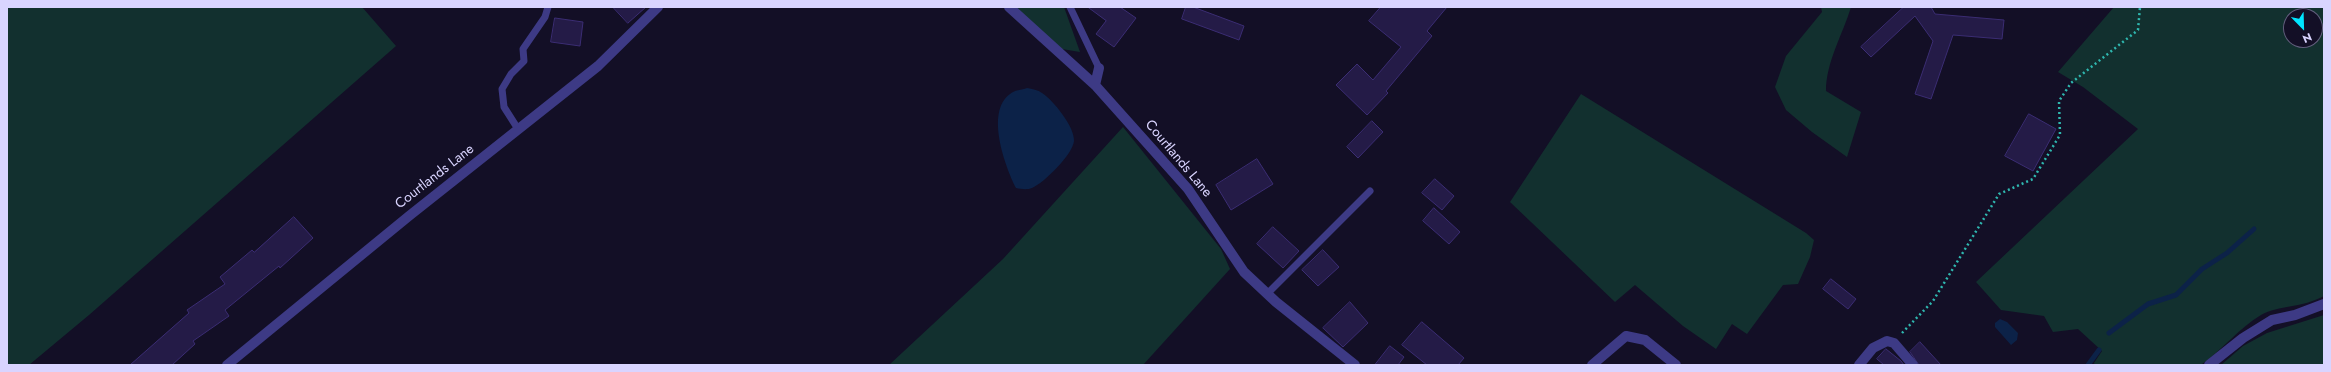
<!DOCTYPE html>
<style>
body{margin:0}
#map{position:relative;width:2331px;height:372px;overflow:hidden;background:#130f26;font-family:Jost,sans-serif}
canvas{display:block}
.frame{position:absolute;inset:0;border:8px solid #d9d4ff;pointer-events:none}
.north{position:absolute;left:2283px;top:8px;width:40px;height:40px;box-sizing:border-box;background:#130f26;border:1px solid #625e7d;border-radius:50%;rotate:157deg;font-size:11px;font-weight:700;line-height:16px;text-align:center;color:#d9d4ff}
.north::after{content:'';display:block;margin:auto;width:14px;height:18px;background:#00e5ff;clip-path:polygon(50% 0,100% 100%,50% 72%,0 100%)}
</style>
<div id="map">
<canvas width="2331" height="372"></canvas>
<div class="frame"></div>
<div class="north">N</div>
</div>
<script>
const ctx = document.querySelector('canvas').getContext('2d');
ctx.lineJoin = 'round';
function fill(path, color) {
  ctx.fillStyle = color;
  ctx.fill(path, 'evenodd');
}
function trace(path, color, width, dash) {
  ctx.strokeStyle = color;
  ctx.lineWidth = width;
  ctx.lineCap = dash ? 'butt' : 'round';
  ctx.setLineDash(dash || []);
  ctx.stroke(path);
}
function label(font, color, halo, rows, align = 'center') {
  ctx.font = font + ' Jost,sans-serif';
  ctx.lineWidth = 3;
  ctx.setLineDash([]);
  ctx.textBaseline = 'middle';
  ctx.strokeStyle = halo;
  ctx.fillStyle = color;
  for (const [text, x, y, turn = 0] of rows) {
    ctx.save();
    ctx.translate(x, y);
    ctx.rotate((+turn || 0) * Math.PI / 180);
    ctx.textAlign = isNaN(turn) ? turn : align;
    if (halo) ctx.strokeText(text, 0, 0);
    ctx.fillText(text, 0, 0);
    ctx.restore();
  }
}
const green = new Path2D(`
 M 7,7 L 362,7 L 396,46 L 89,315 L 29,365 L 7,365 Z
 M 1013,7 L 1064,7 L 1080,52 L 1062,49 Z
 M 1821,7 L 1851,7 C 1843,34 1826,62 1826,91 L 1861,112 L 1847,157 L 1812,132 L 1786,110 L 1775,87 L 1786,56 L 1822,12 Z
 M 2114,7 L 2324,7 L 2324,296 C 2302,308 2279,305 2261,315 C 2239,328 2222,350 2202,364 C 2197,367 2109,365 2095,365 L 2094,363 L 2102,351 L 2078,329 L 2053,332 L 2044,316 L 2001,310 L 1976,282 L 2138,129 L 2083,87 L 2058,72 ZM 2291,16 L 2315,16 L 2315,40 L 2291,40 Z
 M 1581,94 L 1806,233 L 1814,240 L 1810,257 L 1798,284 L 1783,285 L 1747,334 L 1732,324 L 1716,349 L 1683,326 L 1635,285 L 1615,302 L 1510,202 Z
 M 1123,127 L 1221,249 L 1230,269 L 1143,365 L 889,365 L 1003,259 Z
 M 2324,315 L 2324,365 L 2221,365 L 2243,346 L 2267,333 Z`);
const water = new Path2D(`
 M 1027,88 C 1032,89 1038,90 1042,93 C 1053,100 1075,127 1074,141 C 1073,154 1044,183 1032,188 C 1027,190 1021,189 1016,188 C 1005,166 985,112 1010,94 C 1014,90 1022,90 1027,88 Z
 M 2000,319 L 2007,322 L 2018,333 L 2017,340 L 2011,345 L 1995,327 L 1995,323 Z`);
const stream = new Path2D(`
 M 2109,333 L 2148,304 L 2176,295 L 2202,269 L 2227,253 L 2254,229
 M 2088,365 L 2099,350`);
const building = new Path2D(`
 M 613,7 L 646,7 L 628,23 Z
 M 1088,7 L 1120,7 L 1136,18 L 1114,47 L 1096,34 L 1106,21 Z
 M 1186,7 L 1193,7 L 1244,26 L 1239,40 L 1182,19 Z
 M 1381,7 L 1447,7 L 1427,31 L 1432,36 L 1386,91 L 1388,93 L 1367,115 L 1336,85 L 1357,64 L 1373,80 L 1401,47 L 1369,21 Z
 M 1904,7 L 1931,7 L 1935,14 L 2004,20 L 2002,39 L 1953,35 L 1931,99 L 1915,94 L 1933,41 L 1915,16 L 1871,57 L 1861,47 Z
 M 555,18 L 583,22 L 580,46 L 551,42 Z
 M 2029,114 L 2056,129 L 2033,171 L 2005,156 Z
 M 1372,121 L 1383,132 L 1358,158 L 1347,147 Z
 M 1257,159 L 1273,184 L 1231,210 L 1216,185 Z
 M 1435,179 L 1454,196 L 1442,210 L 1422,193 Z
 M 1434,208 L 1460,232 L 1449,244 L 1423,221 Z
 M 294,217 L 313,238 L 280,268 L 279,266 L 225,310 L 229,316 L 193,341 L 195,344 L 172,365 L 130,365 L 189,313 L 187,310 L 225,284 L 220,277 L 252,250 L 254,252 Z
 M 1273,227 L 1299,251 L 1283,268 L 1257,244 Z
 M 1323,250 L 1339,267 L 1318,286 L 1302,270 Z
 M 1831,279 L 1856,299 L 1848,309 L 1823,289 Z
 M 1350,302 L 1368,323 L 1343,347 L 1323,328 Z
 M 1422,322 L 1464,358 L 1458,365 L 1427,365 L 1402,345 Z
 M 1920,342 L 1941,365 L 1919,365 L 1910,352 Z
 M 1390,346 L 1404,357 L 1398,365 L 1375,365 Z
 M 1886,349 L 1901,361 L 1904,365 L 1884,365 L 1877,359 Z`);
const path = new Path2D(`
 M 1902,333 L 1933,301 L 1999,194 L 2033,179 L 2060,135 L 2059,101 L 2071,83 L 2138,30 L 2140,7`);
const lane = new Path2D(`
 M 1070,7 L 1099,68
 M 518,129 L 504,107 L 502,89 L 511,74 L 524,61 L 523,49 L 545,17 L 548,7
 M 1267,294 L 1370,191`);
const street = new Path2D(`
 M 1009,7 L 1095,85 L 1188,189 L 1244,272 L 1276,302 L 1355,365
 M 1095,85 L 1099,68
 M 227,365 L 409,216 L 598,66 L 658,7
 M 1592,365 L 1626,336 L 1645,340 L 1676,365
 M 1859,365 L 1873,348 L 1887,341 L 1894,343 L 1913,365
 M 2209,365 L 2243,338 L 2272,320 L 2295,315 L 2324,304`);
const streetNames = [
 ["Courtlands Lane",1178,159,50],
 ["Courtlands Lane",435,177,-38]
];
fill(green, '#12302f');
fill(water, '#0c2248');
trace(stream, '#0c2248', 5);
fill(building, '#241b47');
trace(building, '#3b2d73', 1);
trace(path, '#2fb8b0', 2.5, [2, 3]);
trace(lane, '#3d3a85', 7);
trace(street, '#3d3a85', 10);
label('14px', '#d9d4ff', '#130f26', streetNames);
</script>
